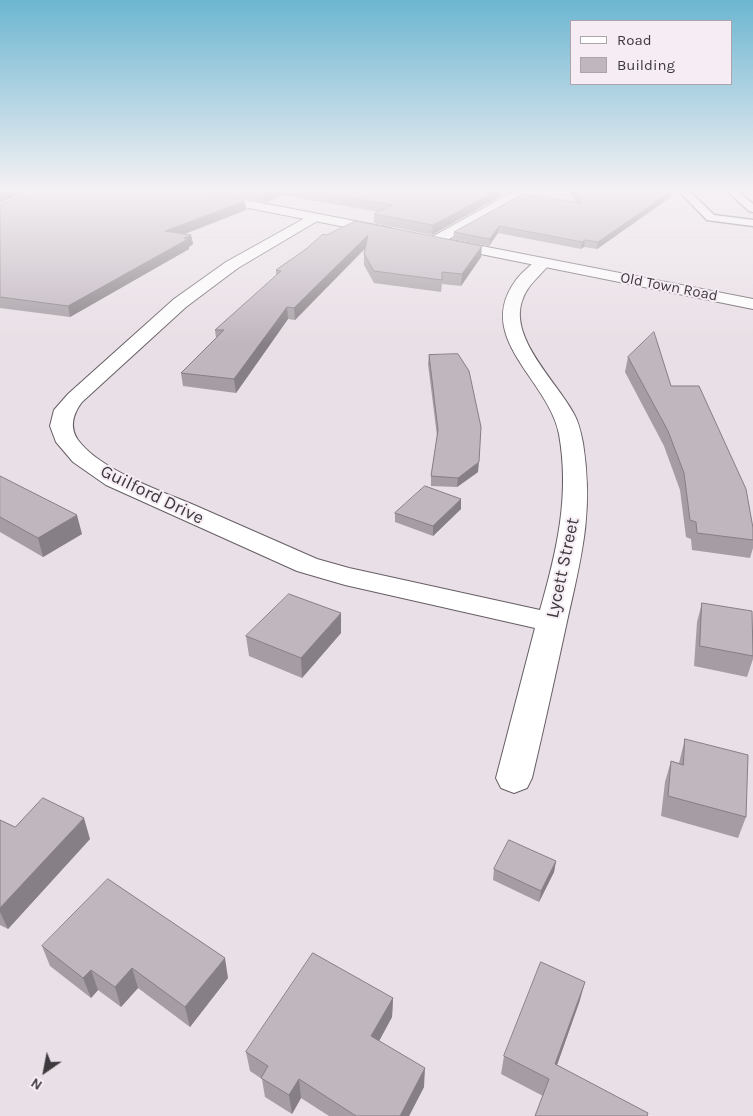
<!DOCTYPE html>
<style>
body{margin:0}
#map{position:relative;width:753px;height:1116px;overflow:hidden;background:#e9dfe6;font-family:Karla,sans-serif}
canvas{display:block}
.legend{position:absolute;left:570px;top:20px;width:162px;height:65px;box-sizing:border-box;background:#f6ecf4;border:1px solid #aca4aa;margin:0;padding:6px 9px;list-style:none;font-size:15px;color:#3d393c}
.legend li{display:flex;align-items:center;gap:10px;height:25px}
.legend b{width:25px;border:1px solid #aca4aa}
.north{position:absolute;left:20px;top:1046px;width:50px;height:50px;-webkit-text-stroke:4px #f6ecf4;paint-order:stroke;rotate:213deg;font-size:14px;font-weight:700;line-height:20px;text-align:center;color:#3d393c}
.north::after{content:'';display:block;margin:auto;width:18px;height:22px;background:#3d393c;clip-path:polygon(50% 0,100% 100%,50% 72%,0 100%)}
</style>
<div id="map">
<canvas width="753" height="1116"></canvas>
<ul class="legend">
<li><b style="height:6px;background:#fff"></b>Road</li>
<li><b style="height:14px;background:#c0b6be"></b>Building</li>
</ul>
<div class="north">N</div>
</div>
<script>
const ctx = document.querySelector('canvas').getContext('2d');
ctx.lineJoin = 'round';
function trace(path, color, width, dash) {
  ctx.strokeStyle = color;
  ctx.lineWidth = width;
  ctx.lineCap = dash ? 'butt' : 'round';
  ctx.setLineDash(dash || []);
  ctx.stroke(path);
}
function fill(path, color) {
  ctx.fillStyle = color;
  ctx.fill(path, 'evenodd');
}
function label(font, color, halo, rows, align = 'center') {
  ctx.font = font + ' Karla,sans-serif';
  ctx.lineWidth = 4;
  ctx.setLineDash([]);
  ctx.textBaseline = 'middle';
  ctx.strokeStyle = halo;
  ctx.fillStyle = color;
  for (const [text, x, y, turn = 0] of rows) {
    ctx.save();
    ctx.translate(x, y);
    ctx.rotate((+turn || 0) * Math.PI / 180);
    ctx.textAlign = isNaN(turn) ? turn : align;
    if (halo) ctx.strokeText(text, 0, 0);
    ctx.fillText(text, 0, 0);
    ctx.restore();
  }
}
const service = new Path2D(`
 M 677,189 L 687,189 L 714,215 L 753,220 L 753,226 L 707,220 Z
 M 725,189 L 735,189 L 753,204 L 753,212 L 749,211 Z`);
const minor = new Path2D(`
 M 516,189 L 528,189 L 521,199 L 440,244 L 430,244 L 428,241 L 430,238 L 511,193 Z
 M 314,213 L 321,217 L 319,220 L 238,268 L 186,307 L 82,402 C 73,414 69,427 78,440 C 100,470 161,491 194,505 C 235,523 276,541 317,559 L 349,568 L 540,610 C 557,551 570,495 559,434 C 549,380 473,338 516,280 C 522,272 530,266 538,259 L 548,259 L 551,262 C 541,276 527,284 522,301 C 509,339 558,383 574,414 C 579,423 581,433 583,443 C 594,514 581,558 566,626 C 555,677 544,727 532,778 L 527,788 L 514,793 L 501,788 L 496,778 L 535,628 L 345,585 L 297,571 L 106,485 L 73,462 L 56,442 L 50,426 L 54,410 L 68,394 L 174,299 L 226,262 Z`);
const secondary = new Path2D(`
 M 166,189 L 189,189 L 386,227 L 391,228 L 393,231 L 391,234 L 386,235 L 172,193 Z
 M 446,239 L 753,299 L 753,309 L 441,246 L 439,243 L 441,240 Z`);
const wall = new Path2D(`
 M 197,189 L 502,189 L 501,196 L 432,235 L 374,223 L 374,214 L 378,212 L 283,195 L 266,202 Z
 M 568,189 L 670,189 L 671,197 L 597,249 L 584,247 L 581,249 L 498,233 L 489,246 L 453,239 L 454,232 L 576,203 Z
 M 245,201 L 246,210 L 185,234 L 191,235 L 193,244 L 189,247 L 189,249 L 70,317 L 0,308 L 0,205 Z
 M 323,234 L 481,257 L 461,286 L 442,284 L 441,292 L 374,283 L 364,265 L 364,254 L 365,249 L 295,320 L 288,319 L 236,393 L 183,386 L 181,373 L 216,338 L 215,330 L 276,276 L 276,270 L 306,249 Z
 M 429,355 L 478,472 L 457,487 L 431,486 L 431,476 L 437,436 L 428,364 Z
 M 628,357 L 671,386 L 753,528 L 753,548 L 750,558 L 692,550 L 691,539 L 686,537 L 680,490 L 664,446 L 625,372 Z
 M 0,476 L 82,534 L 43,557 L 0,532 Z
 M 461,509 L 433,536 L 395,522 L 395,513 Z
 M 702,603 L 753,630 L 753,659 L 747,677 L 694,666 L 697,622 Z
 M 341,633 L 302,678 L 249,656 L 246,636 Z
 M 685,739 L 746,817 L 738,838 L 661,816 L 665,782 L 671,761 L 679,763 Z
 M 0,820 L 15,827 L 90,839 L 8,929 L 0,925 Z
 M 556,861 L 554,872 L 539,902 L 493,880 L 494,869 Z
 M 42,946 L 228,978 L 190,1027 L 138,988 L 121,1007 L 98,990 L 91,998 L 50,966 Z
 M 393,998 L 392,1017 L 379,1041 L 424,1087 L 409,1116 L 329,1116 L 301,1098 L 292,1114 L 265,1097 L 262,1079 L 250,1071 L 246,1052 Z
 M 580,1000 L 557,1065 L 543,1096 L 501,1074 L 504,1056 Z`);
const shadedWall = new Path2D(`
 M 11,189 L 33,189 L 0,203 L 0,193 Z
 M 277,189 L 283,189 L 283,195 L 266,202 L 265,193 Z
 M 500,189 L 502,189 L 501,196 L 432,235 L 433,225 Z
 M 672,191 L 671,197 L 597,249 L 598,242 Z
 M 245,201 L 246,210 L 166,241 L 165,231 Z
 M 499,226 L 498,233 L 489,246 L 490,239 Z
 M 191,235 L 193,244 L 189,247 L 189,249 L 70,317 L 68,306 Z
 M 368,235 L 368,245 L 295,320 L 294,308 Z
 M 585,240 L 584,247 L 581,249 L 582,242 Z
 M 482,246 L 481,257 L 461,286 L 462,274 Z
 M 287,307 L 288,319 L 236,393 L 234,379 Z
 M 479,462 L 478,472 L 457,487 L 458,478 Z
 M 461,499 L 461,509 L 433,536 L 433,526 Z
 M 77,515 L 82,534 L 43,557 L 38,538 Z
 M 341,613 L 341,633 L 302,678 L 301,658 Z
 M 84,818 L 90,839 L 8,929 L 0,912 L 0,908 Z
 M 556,861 L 554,872 L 539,902 L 541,891 Z
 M 225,958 L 228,978 L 190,1027 L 185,1007 Z
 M 132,968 L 138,988 L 121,1007 L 115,987 Z
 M 91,970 L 98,990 L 91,998 L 83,978 Z
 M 585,982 L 580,1000 L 551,1082 L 555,1064 Z
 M 393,998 L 392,1017 L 371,1056 L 371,1036 Z
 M 425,1068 L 424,1087 L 409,1116 L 400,1116 Z
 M 299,1079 L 301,1098 L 292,1114 L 289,1095 Z`);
const building = new Path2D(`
 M 0,189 L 11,189 L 0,193 Z
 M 41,189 L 184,189 L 245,201 L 165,231 L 191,235 L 184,238 L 188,239 L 68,306 L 0,297 L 0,205 Z
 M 241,189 L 277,189 L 265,193 Z
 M 295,189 L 500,189 L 433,225 L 374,214 L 392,205 Z
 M 572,189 L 670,189 L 672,191 L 598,242 L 585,240 L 582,242 L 499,226 L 490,239 L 454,232 L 523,194 L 581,203 Z
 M 356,221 L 482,246 L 462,274 L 442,272 L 442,280 L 374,271 L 364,254 L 368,235 L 294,308 L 287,307 L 234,379 L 181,373 L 224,330 L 215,330 L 281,271 L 276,270 L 306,249 L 323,234 L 326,235 Z
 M 654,332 L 671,386 L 699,386 L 746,489 L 753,528 L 753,540 L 697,533 L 696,522 L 690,520 L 684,473 L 668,431 L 628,357 Z
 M 458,354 L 469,371 L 481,427 L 479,462 L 458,478 L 431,476 L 438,430 L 429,355 Z
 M 0,476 L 77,515 L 38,538 L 0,517 Z
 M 425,486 L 461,499 L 433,526 L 395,513 Z
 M 289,594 L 341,613 L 301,658 L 246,636 Z
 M 702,603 L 752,611 L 753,656 L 700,646 Z
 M 685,739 L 748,755 L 746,817 L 668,796 L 671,761 L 683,765 Z
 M 43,798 L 84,818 L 0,908 L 0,820 L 15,827 Z
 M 509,840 L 556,861 L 541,891 L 494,869 Z
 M 108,879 L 225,958 L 185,1007 L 132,968 L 115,987 L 91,970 L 83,978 L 42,946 Z
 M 313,953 L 393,998 L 371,1036 L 425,1068 L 400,1116 L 356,1116 L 299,1079 L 289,1095 L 261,1078 L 268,1066 L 246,1052 Z
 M 541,962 L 585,982 L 555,1064 L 648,1113 L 647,1116 L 535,1116 L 549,1079 L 504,1056 Z`);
const farStreetnames = [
 ["Old Town Road",669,287,11]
];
const streetNames = [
 ["Guilford Drive",152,495,26],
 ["Lycett Street",563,568,-78]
];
trace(service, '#665e64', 3);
trace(minor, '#665e64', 2);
trace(secondary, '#665e64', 2);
fill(service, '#fff');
fill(minor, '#fff');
fill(secondary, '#fff');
fill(wall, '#a59da3');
fill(shadedWall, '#867f85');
fill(building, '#c0b6be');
trace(building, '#867f85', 1);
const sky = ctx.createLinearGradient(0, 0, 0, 345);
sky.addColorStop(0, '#6cb6d1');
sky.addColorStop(0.55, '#f5f1f4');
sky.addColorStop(1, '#f5f1f400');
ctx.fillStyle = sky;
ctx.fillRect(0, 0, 753, 345);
label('15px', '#3d393c', '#f6ecf4', farStreetnames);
label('18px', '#3d393c', '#f6ecf4', streetNames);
</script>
